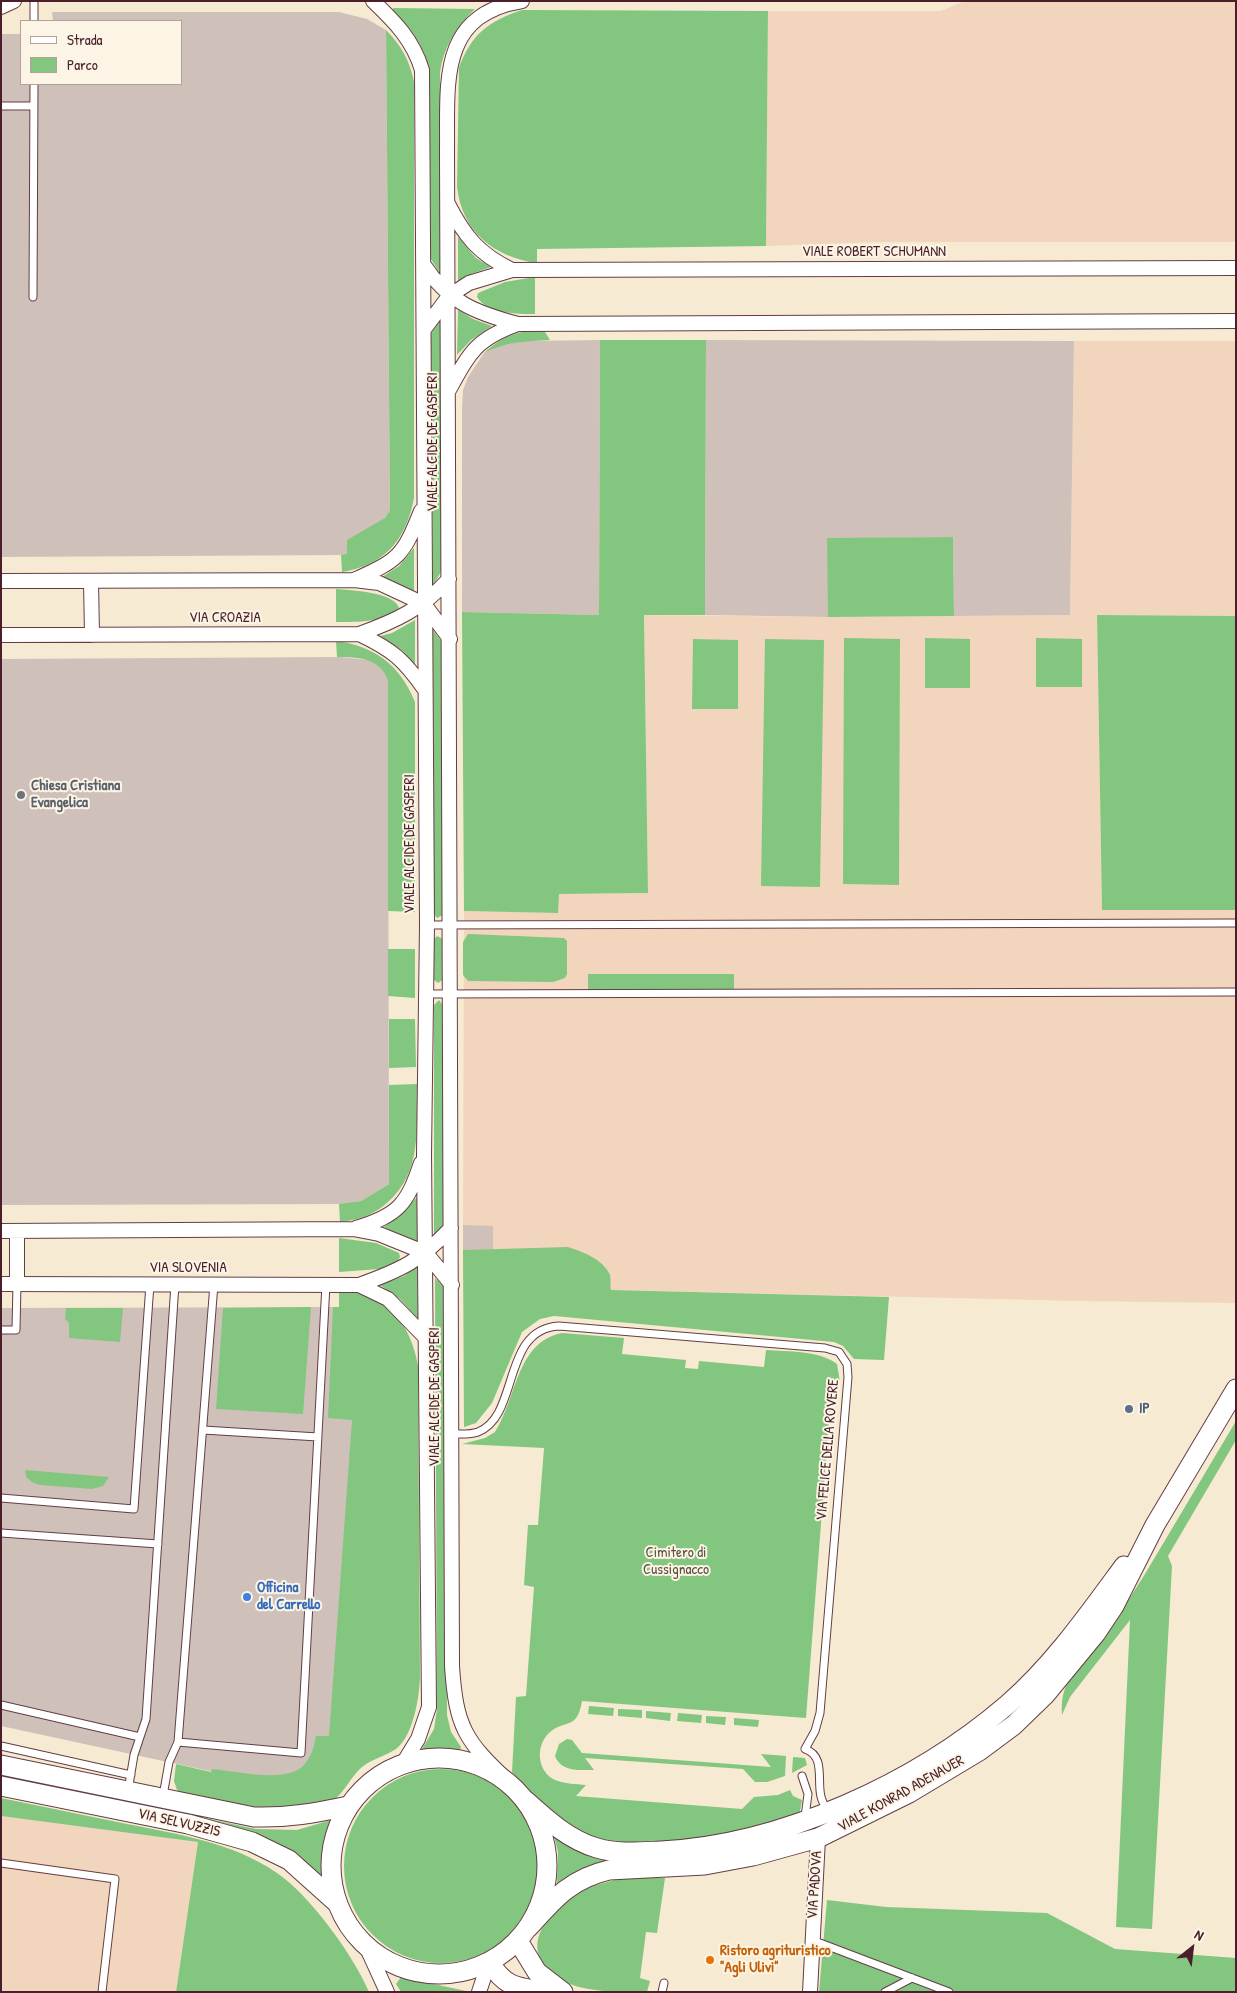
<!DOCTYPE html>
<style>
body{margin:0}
#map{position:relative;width:1237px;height:1993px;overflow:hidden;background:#f7ead2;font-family:"Patrick Hand",sans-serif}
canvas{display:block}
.frame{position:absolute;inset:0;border:2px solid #4a1f2b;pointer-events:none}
.legend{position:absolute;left:20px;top:20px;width:162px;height:65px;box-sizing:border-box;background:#fcf5e5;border:1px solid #b59f9b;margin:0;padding:6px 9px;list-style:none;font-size:15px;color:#4a1f2b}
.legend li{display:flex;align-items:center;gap:10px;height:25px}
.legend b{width:25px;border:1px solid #b59f9b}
.north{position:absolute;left:1167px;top:1923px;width:50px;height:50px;-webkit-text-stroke:4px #fcf5e5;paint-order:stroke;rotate:29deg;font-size:14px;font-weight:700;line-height:20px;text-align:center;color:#4a1f2b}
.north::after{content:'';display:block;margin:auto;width:18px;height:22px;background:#4a1f2b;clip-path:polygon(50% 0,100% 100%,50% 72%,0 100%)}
</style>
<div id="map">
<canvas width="1237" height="1993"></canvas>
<div class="frame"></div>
<ul class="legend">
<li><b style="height:6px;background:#fff"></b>Strada</li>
<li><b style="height:14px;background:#83c67f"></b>Parco</li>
</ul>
<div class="north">N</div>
</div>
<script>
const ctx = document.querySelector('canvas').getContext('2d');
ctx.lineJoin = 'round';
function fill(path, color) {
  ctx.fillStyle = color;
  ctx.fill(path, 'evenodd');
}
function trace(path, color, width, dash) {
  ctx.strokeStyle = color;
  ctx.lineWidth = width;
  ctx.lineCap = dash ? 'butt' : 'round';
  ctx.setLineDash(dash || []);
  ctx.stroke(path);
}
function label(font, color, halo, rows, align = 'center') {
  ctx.font = font + ' "Patrick Hand",sans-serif';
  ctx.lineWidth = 4;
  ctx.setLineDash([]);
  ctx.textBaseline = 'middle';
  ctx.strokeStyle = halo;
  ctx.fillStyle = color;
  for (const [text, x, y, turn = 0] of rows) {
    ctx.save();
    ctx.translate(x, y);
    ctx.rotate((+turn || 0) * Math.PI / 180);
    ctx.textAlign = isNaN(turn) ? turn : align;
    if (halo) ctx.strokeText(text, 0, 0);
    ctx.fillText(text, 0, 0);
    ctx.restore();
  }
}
const built = new Path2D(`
 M 965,1 L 1236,1 L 1236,242 L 877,242 L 766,246 L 768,11 L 941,11 Z
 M 1074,341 L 1236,341 L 1236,616 L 1097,615 L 1102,910 L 1236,910 L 1236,1303 L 1079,1301 L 610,1290 L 463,1250 L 493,1250 L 493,1227 L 463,1225 L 464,911 L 558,913 L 558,894 L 648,893 L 644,615 L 828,617 L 1070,615 Z
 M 1,1816 L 198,1842 L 176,1992 L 1,1992 Z`);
const industrial = new Path2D(`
 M 52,12 L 339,12 L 367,19 L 386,30 L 390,510 L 385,518 L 347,555 L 1,557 L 1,34 L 21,34 L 21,84 L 181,84 L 181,21 L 53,21 Z
 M 600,340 L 599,615 L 462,612 L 462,408 L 463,390 L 468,377 L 484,353 L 498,346 L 524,341 Z
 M 706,340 L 1074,341 L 1070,615 L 954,616 L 953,537 L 828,539 L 828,617 L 705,615 Z
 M 341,657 L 369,660 L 379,665 L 385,671 L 388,681 L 389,1184 L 361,1201 L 342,1204 L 1,1205 L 1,659 Z
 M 463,1225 L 493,1226 L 493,1250 L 463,1250 Z
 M 339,1307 L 391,1730 L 316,1794 L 1,1726 L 1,1308 Z`);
const green = new Path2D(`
 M 393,8 L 475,9 C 456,27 444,46 440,72 L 441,275 L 431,259 L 429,70 C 424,45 411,28 393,12 Z
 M 522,10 L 768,11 L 766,246 L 537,249 L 537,263 C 493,257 462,231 457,187 L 459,68 C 471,34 489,21 522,10 Z
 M 386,30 C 401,45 410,61 414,82 L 414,498 C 406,540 385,565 342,572 L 341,555 L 347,554 L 347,540 L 385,518 L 390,510 Z
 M 458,237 L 476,258 L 491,267 L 471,274 L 458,283 Z
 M 535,277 L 535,314 C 518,314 487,314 477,297 L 478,293 L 505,282 Z
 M 458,310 L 473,319 L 492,326 L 471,340 L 457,355 Z
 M 441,318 L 442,570 L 433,586 L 431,334 Z
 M 543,329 L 550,340 C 526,341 505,342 484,353 C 502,336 518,331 543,329 Z
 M 600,340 L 706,340 L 705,615 L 644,615 L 648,893 L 559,894 L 558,913 L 464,911 L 462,612 L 599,615 Z
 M 953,537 L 954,616 L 828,617 L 827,538 Z
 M 414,548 L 414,595 L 402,585 L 379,579 L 399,566 Z
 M 336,589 C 350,590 395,592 399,608 C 389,623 352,622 336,622 Z
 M 1097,615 L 1236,616 L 1236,910 L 1102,910 Z
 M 415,620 L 415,666 L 403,651 L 380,636 L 392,633 Z
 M 433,630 L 441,641 L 443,915 L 437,918 L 434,914 Z
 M 844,638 L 900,639 L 899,885 L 843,884 Z
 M 925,638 L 970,639 L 970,688 L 925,688 Z
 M 1036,638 L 1082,639 L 1082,687 L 1036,687 Z
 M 693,639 L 738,640 L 738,709 L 692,709 Z
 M 765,639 L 824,640 L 820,887 L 761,886 Z
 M 336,641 C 375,646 400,665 415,702 L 415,912 L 388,911 L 388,681 C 381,658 358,657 337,657 Z
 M 468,934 L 564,938 L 567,941 L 567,974 L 565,978 L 553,982 L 468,981 L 463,975 L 463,942 Z
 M 437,936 L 443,939 L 444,979 L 438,983 L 434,980 L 434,939 Z
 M 388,949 L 415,949 L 415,998 L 388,996 Z
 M 588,974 L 734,974 L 734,990 L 588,991 Z
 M 439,1000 L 442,1004 L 444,1227 L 434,1237 L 434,1005 Z
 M 389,1019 L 415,1019 L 416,1067 L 389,1068 Z
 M 417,1084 C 416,1127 423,1171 388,1202 C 374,1215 359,1220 340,1222 L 339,1204 L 361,1201 L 389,1184 L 389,1085 Z
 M 417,1197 L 417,1244 L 384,1227 L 401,1214 Z
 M 339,1238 L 376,1243 L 399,1253 L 400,1257 L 398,1261 L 379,1269 L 339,1272 Z
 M 568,1247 C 583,1252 603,1259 610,1275 C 611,1279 610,1286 611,1290 L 889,1297 L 884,1360 L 854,1359 L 843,1346 L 834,1342 L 554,1316 L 540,1319 L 522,1332 L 492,1403 L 476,1423 L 464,1427 L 463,1250 Z
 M 417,1266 L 418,1319 L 400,1299 L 380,1285 L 404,1276 Z
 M 435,1278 L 445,1288 L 447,1715 L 451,1732 L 461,1747 L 460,1750 L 422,1749 L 434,1729 L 437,1709 Z
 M 339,1291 C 385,1292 411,1323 418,1366 L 420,1678 C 419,1699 413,1736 396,1749 C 385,1756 372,1759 362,1767 C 351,1776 344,1794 332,1801 C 296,1820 224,1802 186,1795 L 177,1790 L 174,1781 L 176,1764 L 211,1772 L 212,1769 C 236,1771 287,1784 304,1765 C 312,1756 314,1746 316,1736 L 329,1736 L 352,1420 L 328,1418 L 333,1307 L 339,1307 Z
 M 311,1307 L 303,1414 L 216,1409 L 223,1308 Z
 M 66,1308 L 123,1308 L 120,1342 L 69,1338 L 69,1323 L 65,1319 Z
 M 562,1333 L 624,1338 L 622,1354 L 686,1360 L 685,1368 L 698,1369 L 699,1361 L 764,1367 L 766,1350 C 789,1352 819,1350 837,1364 L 840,1382 L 832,1381 L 806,1718 L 582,1701 C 577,1731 566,1718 549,1733 C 535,1746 537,1772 555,1780 C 565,1784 576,1784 586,1785 L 576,1796 L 742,1809 L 754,1797 L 778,1795 L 790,1790 L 793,1796 L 802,1800 L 799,1816 L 734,1835 L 625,1845 L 586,1838 L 548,1812 L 512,1772 L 516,1697 L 526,1696 L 534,1587 L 524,1585 L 528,1525 L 538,1525 L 544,1448 L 462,1444 L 485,1438 L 495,1432 C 517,1398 516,1342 562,1333 Z
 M 1236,1421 L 1236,1440 L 1168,1556 L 1172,1566 L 1152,1929 L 1116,1927 L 1130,1620 L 1070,1697 L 1062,1715 C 1061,1701 1063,1691 1069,1679 L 1118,1616 L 1145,1574 Z
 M 25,1470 L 109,1477 L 103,1486 L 92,1489 L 40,1485 L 32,1482 L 26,1477 Z
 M 589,1706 L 614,1708 L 613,1716 L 588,1714 Z
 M 618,1709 L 642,1710 L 642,1718 L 618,1716 Z
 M 646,1711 L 671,1713 L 670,1721 L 646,1718 Z
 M 678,1713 L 702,1715 L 701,1723 L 677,1721 Z
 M 706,1716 L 726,1717 L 725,1725 L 706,1723 Z
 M 734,1718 L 759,1720 L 758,1727 L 734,1725 Z
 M 567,1739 L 572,1740 L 582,1753 L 771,1767 L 761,1754 L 786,1756 L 785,1776 L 767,1782 L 755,1782 L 743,1769 L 585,1758 L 594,1770 C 579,1770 561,1772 555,1756 L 559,1744 Z
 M 793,1757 L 805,1758 L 807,1765 L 792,1773 Z
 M344 1866a97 97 0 1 1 194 0a97 97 0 1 1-194 0Z
 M 1,1775 L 256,1829 L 297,1830 L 331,1820 L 333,1824 L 327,1840 L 324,1881 C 303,1860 284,1845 257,1833 L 1,1778 Z
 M 1,1798 C 43,1807 85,1815 127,1824 C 178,1834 234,1843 277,1873 C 309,1894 354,1956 369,1992 L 176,1992 L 198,1842 L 1,1816 Z
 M 554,1836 L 578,1850 L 609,1859 L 609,1865 L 557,1884 L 558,1852 Z
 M 622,1878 L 665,1878 L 657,1933 L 646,1932 L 640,1978 L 650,1981 L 647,1992 C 620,1992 585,1993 561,1980 C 530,1960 531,1936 555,1911 C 560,1906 566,1899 572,1895 C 587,1886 605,1883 622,1878 Z
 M 827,1900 L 886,1907 L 1047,1913 L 1115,1949 L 1236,1958 L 1236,1992 L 819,1992 Z
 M 401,1977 L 466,1991 L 401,1992 L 396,1984 Z`);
const lane = new Path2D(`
 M 34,21 L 34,1
 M 1,106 L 34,106
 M 33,297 L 34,84
 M 427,925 L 1236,923
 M 426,994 L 1236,992
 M 1,1330 L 16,1330 L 17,1284
 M 203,1430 L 318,1437
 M 451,1434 C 460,1434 470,1435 478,1432 C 520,1416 501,1329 559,1326 L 825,1348 L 839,1352 L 847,1364 L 848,1377 L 820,1713 L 815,1731 L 805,1749 C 831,1758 810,1793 828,1809
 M 1,1498 L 134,1509 L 150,1284
 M 1,1533 L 158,1544
 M 1,1705 L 140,1737
 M 178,1742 L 301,1753 L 326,1284
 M 1,1746 L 131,1775
 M 802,1776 L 808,1794 L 805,1817
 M 128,1791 L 134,1755 L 146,1719 L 175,1284
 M 163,1796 L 169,1762 L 178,1742 L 214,1284
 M 1,1863 L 115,1879 L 102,1992
 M 812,1940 L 949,1992
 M 662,1992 L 664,1983
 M 885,1992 L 912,1978`);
const street = new Path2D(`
 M 373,1 C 395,22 413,40 422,70 L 427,925 L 424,1154 L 429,1707 L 418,1739 L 404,1762
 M 1,7 L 14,1
 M 448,204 C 465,237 479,254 512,270
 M 424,265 C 448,302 476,313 518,324 L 1236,321
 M 425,328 L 449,296 L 469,283 L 512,270 L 1236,268
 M 449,390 C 470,352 476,339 518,324
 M 354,580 C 399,560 403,556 421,511
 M 1,581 L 354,580 L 379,583 L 424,604 L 450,639
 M 91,581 L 92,635
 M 359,634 C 393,650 404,660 425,690
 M 1,635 L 359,634 C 396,621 423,608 449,579
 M 356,1228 C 399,1215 407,1204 421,1163
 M 1,1231 L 353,1229 L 379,1234 L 426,1253 L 452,1285
 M 17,1231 L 17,1284
 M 1,1284 L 359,1285 C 401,1270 420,1261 451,1228
 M 359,1285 L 388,1299 L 427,1339
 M 509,1782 C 465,1741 456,1727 452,1666 L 447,152 C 448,85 437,15 522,1
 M 366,1946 L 387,1992
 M 479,1992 L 489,1962
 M 810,1992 L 818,1838`);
const secondary = new Path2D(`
 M331 1866a108 108 0 1 1 216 0a108 108 0 1 1-216 0Z
 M 1,1765 L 254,1817 C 287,1818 316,1813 348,1806
 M 1,1786 L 188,1824 L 252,1842 L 289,1860 L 337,1903
 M 525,1800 C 546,1819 569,1840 597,1848 C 617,1854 639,1852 661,1851 C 782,1845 916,1783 1007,1705 C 1053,1665 1088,1615 1124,1566
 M 528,1928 C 554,1899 570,1879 609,1870 L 705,1865 L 753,1856 L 818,1838 L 909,1793 L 979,1751 L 1014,1725 L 1045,1695 L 1096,1633 L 1114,1606 L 1155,1525 L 1236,1389
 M 518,1941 L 537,1972 L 563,1992
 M 489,1962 C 507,1989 517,1987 547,1992`);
const markers = [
 [21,795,5,"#6b7280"],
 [1129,1409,5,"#5c6f8a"],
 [247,1597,5,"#3f7fe0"],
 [710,1960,5,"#e8710a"]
];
const streetNames = [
 ["VIALE ROBERT SCHUMANN",874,252],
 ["VIALE ALCIDE DE GASPERI",433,442,-90],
 ["VIA CROAZIA",225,618],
 ["VIALE ALCIDE DE GASPERI",410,844,-90],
 ["VIA SLOVENIA",188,1268],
 ["VIALE ALCIDE DE GASPERI",435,1397,-90],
 ["VIA FELICE DELLA ROVERE",828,1450,-85],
 ["VIALE KONRAD ADENAUER",901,1794,-29],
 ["VIA SELVUZZIS",179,1823,13],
 ["VIA PADOVA",815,1885,-86]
];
const worshipNames = [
 ["Chiesa Cristiana",31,786],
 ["Evangelica",31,803]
];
const serviceNames = [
 ["IP",1139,1409]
];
const parkNames = [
 ["Cimitero di",676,1553],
 ["Cussignacco",676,1570]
];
const shopNames = [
 ["Officina",257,1588],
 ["del Carrello",257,1605]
];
const foodNames = [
 ["Ristoro agrituristico",720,1951],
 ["\"Agli Ulivi\"",720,1968]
];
fill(built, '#f2d5bd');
fill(industrial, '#cfc1ba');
fill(green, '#83c67f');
trace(lane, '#643d44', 9);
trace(street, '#643d44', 16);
trace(secondary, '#643d44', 21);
trace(lane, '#fff', 7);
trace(street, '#fff', 14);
trace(secondary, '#fff', 19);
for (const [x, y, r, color] of markers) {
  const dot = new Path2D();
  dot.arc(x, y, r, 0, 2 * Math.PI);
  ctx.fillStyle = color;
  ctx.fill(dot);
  trace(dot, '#fcf5e5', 2);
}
label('15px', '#4a1f2b', '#fcf5e5', streetNames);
label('bold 15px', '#5b616d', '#fcf5e5', worshipNames, 'left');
label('bold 15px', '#4e5e75', '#fcf5e5', serviceNames, 'left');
label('15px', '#5b5144', '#fcf5e5', parkNames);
label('bold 15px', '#366cbe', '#fcf5e5', shopNames, 'left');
label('bold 15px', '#c56008', '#fcf5e5', foodNames, 'left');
</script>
